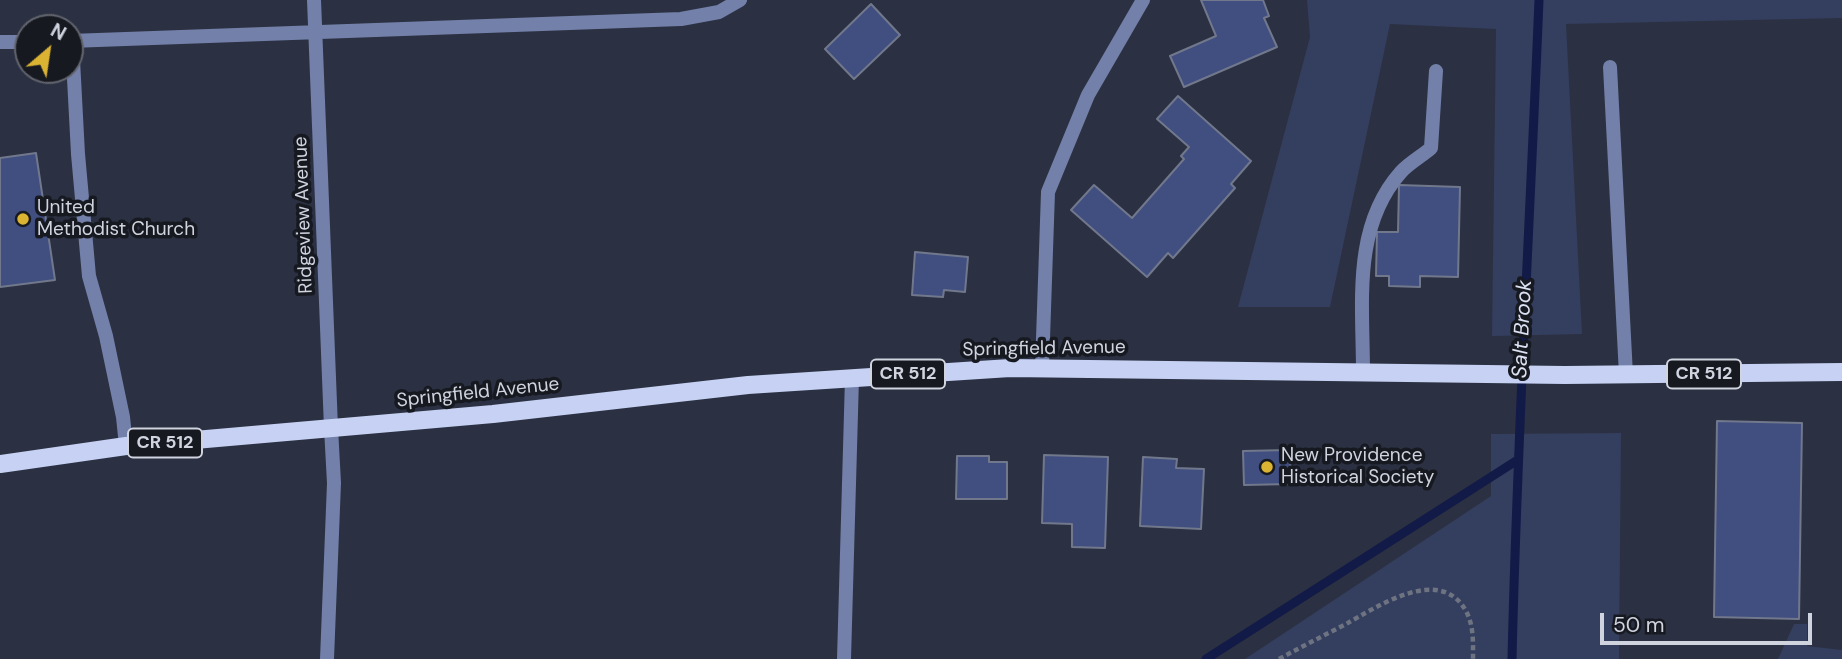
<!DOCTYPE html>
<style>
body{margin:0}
#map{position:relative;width:1842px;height:659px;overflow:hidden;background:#2b3142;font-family:"DM Sans",sans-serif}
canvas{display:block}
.north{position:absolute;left:14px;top:14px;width:70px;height:70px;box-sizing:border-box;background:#171921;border:2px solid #61646d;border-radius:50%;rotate:29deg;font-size:19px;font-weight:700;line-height:28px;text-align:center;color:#d0d4df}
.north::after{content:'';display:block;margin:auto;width:24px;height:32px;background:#dab333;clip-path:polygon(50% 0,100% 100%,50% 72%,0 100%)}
.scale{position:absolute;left:1600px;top:613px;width:212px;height:32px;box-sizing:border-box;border:4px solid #d0d4df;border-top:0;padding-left:9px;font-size:21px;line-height:24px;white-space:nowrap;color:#d0d4df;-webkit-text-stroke:5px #171921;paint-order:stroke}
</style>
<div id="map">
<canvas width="1842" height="659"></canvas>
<div class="north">N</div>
<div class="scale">50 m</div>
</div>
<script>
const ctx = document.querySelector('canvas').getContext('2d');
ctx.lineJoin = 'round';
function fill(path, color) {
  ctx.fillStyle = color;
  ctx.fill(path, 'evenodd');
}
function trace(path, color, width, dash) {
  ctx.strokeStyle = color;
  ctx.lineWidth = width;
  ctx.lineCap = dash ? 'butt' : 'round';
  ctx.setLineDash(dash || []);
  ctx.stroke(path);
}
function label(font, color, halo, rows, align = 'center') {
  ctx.font = font + ' "DM Sans",sans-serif';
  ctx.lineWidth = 7;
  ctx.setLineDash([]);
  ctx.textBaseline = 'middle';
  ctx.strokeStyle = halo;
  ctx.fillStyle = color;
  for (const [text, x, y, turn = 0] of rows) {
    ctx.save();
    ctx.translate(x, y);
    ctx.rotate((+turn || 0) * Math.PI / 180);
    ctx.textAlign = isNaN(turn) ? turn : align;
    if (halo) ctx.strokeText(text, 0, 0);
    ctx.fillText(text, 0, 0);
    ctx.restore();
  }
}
const green = new Path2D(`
 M 1307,0 L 1842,0 L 1842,18 L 1566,24 L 1582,334 L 1492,336 L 1496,29 L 1390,24 L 1330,307 L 1238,307 L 1310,37 Z
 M 1621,433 L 1619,659 L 1245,659 L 1491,496 L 1491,434 Z
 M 1794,624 L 1807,624 L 1807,646 L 1842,650 L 1842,659 L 1778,659 Z`);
const stream = new Path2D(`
 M 1206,659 L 1516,461
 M 1512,659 C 1517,439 1530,220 1539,0`);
const building = new Path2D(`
 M 1201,0 L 1263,0 L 1269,16 L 1264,18 L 1277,47 L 1184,87 L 1170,56 L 1216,36 Z
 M 871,4 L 900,35 L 854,79 L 825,49 Z
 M 1178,96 L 1251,161 L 1231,184 L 1235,188 L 1173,258 L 1168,253 L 1147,277 L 1071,210 L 1094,185 L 1132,218 L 1184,159 L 1181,156 L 1189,147 L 1157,119 Z
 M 36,153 L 55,280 L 0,287 L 0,158 Z
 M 1399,185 L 1460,187 L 1458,277 L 1420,276 L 1420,287 L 1389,286 L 1389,276 L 1376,276 L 1377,232 L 1398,232 Z
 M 915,252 L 968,257 L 965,292 L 944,290 L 943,297 L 912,295 Z
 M 1717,421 L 1802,423 L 1799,619 L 1714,617 Z
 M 1290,450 L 1291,484 L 1244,485 L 1243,451 Z
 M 1044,455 L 1108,457 L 1105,548 L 1072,547 L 1072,524 L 1042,523 Z
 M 957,456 L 989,456 L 989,462 L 1007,462 L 1007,499 L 956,499 Z
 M 1143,457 L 1177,459 L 1176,468 L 1204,469 L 1201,529 L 1140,526 Z`);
const path = new Path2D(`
 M 1279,659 C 1301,647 1323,636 1346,624 C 1377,607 1440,564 1466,611 C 1474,626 1473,643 1473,659`);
const lane = new Path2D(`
 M 72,41 L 78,154 L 89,276 L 106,336 L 123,417 L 126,446
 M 1610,67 L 1626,375
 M 1363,372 C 1363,303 1352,227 1401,172 C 1409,163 1422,156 1431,148 L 1436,71
 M 327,659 L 334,483 L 331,428
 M 844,659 L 852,378`);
const street = new Path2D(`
 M 314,0 L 331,428
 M 70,41 L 681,19 L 719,12 L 740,0
 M 0,42 L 28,42
 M 1042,368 L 1048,192 L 1088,95 L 1143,0`);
const primary = new Path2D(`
 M 0,464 L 126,446 L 493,414 L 748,385 L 1010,368 L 1565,375 L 1842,372`);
const markers = [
 [23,219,7,"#dab333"],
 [1267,467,7,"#dab333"]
];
const shields = [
 [908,374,74],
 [1704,374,74],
 [165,443,74]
];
const shieldNames = [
 ["CR 512",908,374],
 ["CR 512",1704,374],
 ["CR 512",165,443]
];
const poiNames = [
 ["United",37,208],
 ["Methodist Church",37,230],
 ["New Providence",1281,456],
 ["Historical Society",1281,478]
];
const streetNames = [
 ["Ridgeview Avenue",304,215,-92],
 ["Springfield Avenue",1044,349,-1],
 ["Springfield Avenue",478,393,-6]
];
const waterNames = [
 ["Salt Brook",1523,329,-87]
];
fill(green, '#343e5e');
trace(stream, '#121a47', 9);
fill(building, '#404e80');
trace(building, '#71788c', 2);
trace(path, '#6e7382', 4.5, [5, 3.5]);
trace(lane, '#7380a9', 14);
trace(street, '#7380a9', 14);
trace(primary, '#c6d1f3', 18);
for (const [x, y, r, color] of markers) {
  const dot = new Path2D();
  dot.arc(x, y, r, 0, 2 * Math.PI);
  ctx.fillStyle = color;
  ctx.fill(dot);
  trace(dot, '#171921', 2.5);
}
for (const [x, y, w] of shields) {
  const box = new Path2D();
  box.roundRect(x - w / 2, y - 14.5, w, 29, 5);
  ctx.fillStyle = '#171921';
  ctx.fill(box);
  trace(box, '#d0d4df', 2);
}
label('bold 18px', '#d0d4df', null, shieldNames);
label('19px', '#d0d4df', '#171921', poiNames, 'left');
label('19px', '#d0d4df', '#171921', streetNames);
label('italic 21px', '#dce2f2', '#171921', waterNames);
</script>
